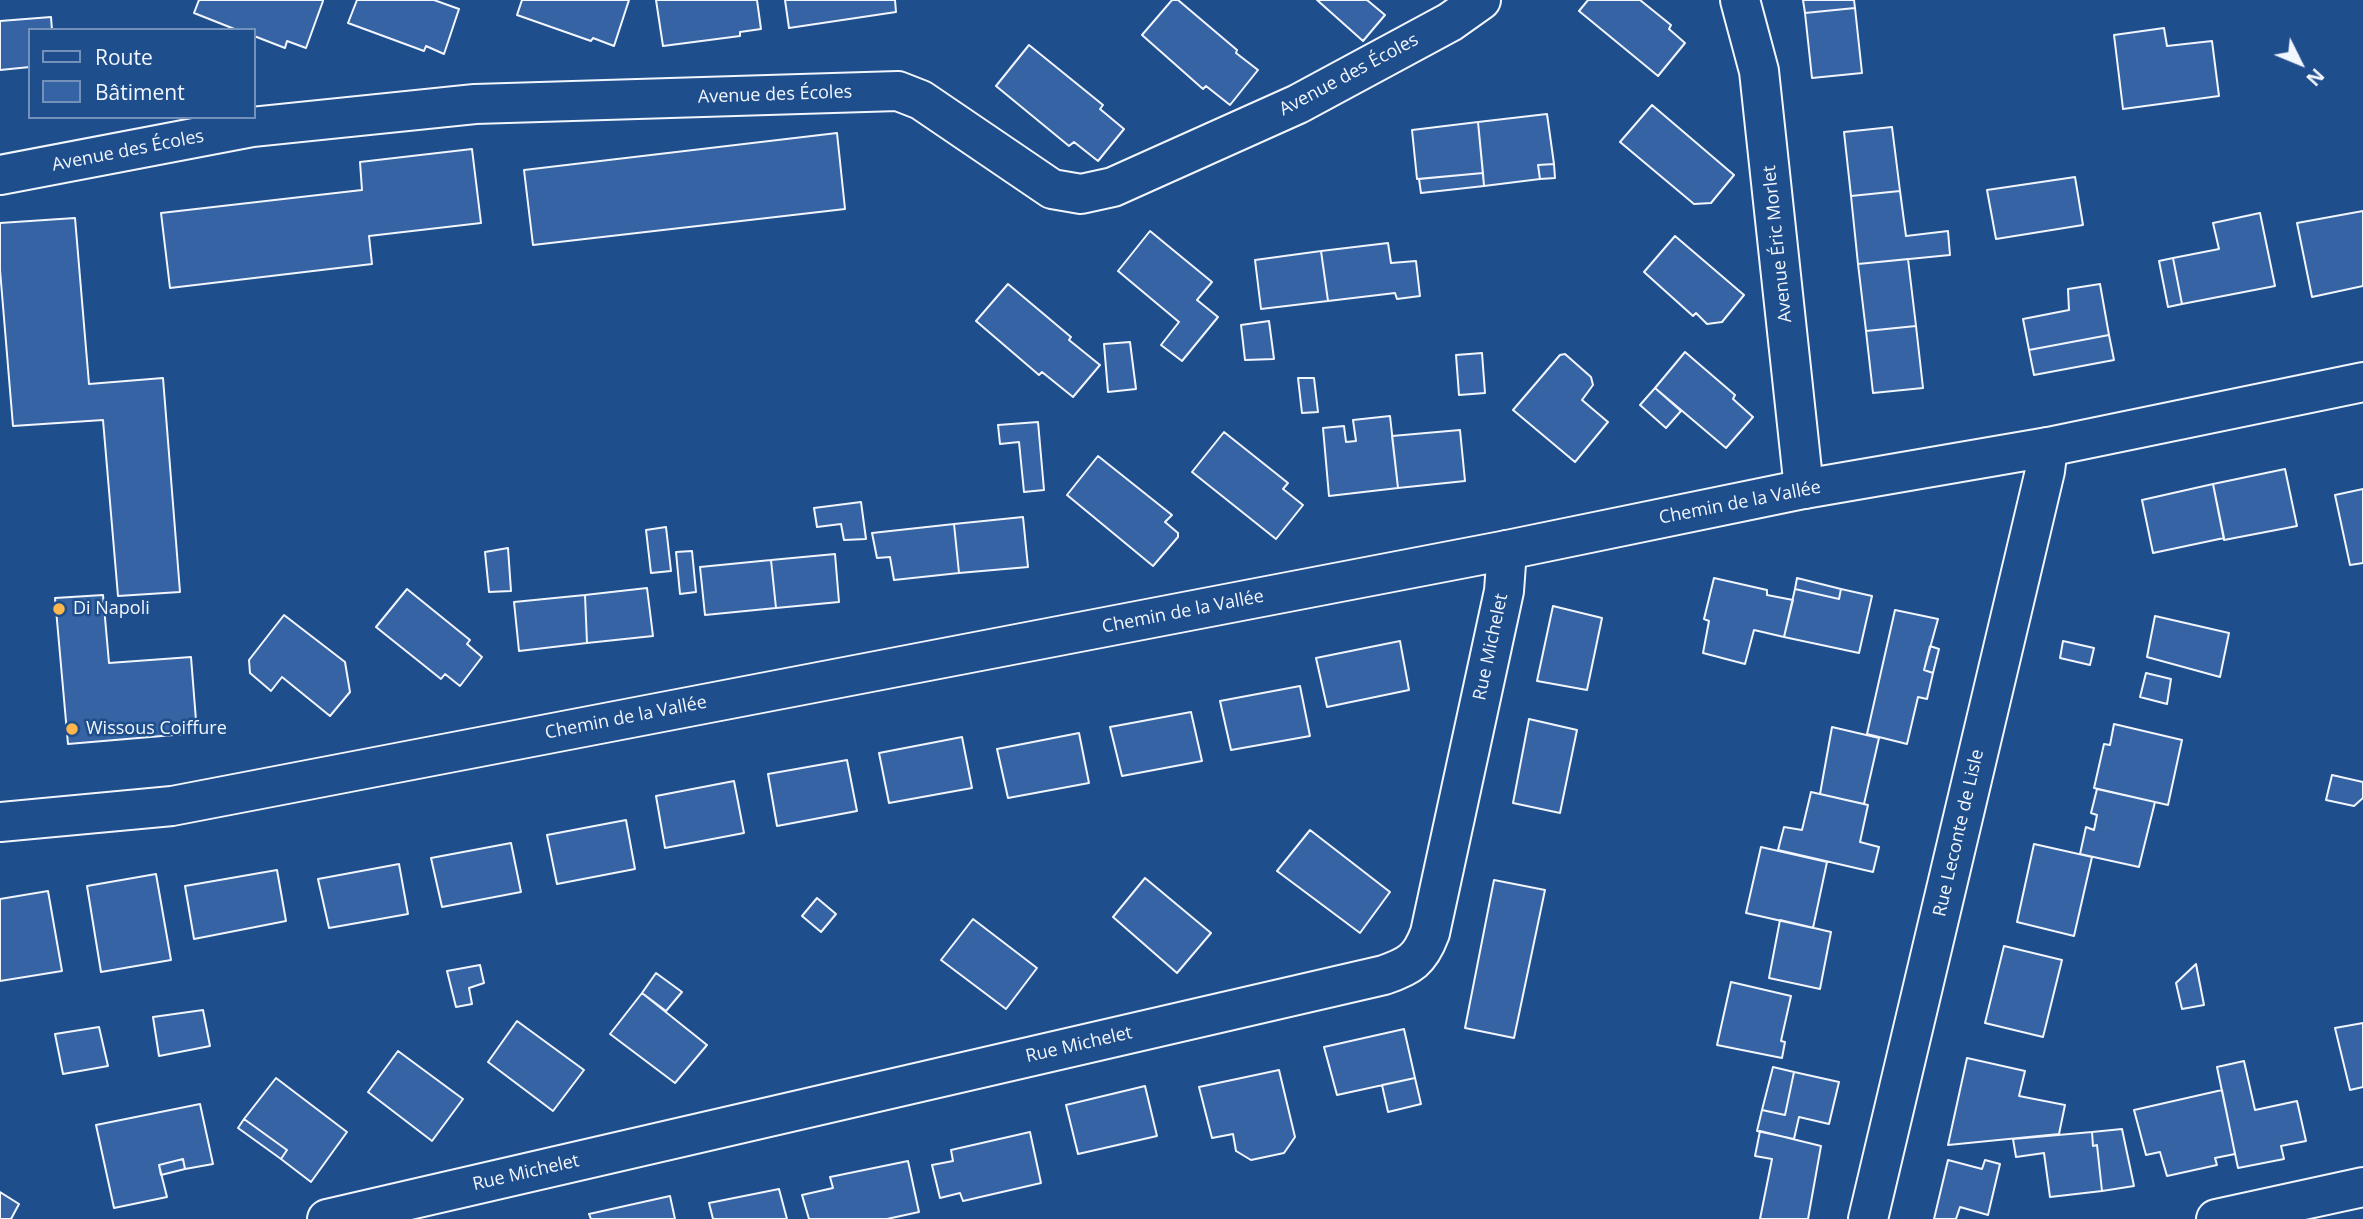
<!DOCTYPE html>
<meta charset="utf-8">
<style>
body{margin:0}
#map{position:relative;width:2363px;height:1219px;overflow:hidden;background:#1f4e8c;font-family:"Open Sans",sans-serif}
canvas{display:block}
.legend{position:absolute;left:28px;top:28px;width:228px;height:91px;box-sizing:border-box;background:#1f4e8c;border:2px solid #7391ba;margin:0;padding:9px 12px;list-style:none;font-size:21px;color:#f2f6ff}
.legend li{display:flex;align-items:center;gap:14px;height:35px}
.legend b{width:35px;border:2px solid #7391ba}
.north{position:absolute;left:2265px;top:28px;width:70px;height:70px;-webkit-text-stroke:5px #1f4e8c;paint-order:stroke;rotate:133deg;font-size:19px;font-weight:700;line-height:28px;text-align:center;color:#f2f6ff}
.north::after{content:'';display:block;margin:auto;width:24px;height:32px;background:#f2f6ff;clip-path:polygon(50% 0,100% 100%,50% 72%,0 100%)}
</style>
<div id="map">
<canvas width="2363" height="1219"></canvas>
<ul class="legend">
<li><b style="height:9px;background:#1f4e8c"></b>Route</li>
<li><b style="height:19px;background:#3563a3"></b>Bâtiment</li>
</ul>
<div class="north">N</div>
</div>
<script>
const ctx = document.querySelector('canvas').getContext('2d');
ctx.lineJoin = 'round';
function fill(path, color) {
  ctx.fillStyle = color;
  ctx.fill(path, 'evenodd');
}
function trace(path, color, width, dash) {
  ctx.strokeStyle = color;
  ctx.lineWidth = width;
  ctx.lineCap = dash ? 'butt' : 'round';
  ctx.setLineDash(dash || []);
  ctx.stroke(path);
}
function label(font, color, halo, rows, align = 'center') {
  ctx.font = font + ' "Open Sans",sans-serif';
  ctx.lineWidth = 5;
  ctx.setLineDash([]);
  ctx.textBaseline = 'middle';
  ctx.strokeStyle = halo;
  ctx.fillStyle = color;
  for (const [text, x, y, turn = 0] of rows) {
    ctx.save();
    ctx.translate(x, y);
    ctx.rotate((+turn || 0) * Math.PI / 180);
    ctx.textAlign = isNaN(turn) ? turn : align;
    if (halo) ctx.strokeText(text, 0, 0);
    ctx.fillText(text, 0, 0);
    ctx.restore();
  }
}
const building = new Path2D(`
 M 199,0 L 323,0 L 323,1 L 306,48 L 287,41 L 285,48 L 254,36 L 254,30 L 237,30 L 194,13 Z
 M 357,0 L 434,0 L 459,9 L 444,54 L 426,46 L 424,51 L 348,23 Z
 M 522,0 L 629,0 L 614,46 L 593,38 L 591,41 L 517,15 Z
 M 656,0 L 757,0 L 761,29 L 740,32 L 740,36 L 663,46 Z
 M 785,0 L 895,0 L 896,12 L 789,28 Z
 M 1172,0 L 1178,0 L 1237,50 L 1236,53 L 1258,70 L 1230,105 L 1206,86 L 1203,89 L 1142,35 Z
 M 1317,0 L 1367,0 L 1385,15 L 1363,41 Z
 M 1588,0 L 1640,0 L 1671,25 L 1669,29 L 1685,43 L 1658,76 L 1579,11 Z
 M 1803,0 L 1854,0 L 1855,8 L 1805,13 Z
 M 1855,8 L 1862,73 L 1812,78 L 1805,13 Z
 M 51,17 L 52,30 L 30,30 L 30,67 L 0,70 L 0,21 Z
 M 2164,28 L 2167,46 L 2212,41 L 2219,96 L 2123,109 L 2114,35 Z
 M 1029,45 L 1103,105 L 1100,109 L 1124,129 L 1098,161 L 1074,142 L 1069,146 L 996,86 Z
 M 1652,105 L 1734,175 L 1711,203 L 1694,204 L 1620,142 Z
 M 1547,114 L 1554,164 L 1538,165 L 1540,179 L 1484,186 L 1478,122 Z
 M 1478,122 L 1483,173 L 1417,179 L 1412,130 Z
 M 1892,127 L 1900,191 L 1851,196 L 1844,132 Z
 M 837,133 L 845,209 L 533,245 L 524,170 Z
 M 472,149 L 481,223 L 369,236 L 372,264 L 170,288 L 161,213 L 362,190 L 360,162 Z
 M 1554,164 L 1555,178 L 1540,179 L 1538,165 Z
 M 1483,173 L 1484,186 L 1421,193 L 1419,179 Z
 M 2075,177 L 2083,225 L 1996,239 L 1987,190 Z
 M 1900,191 L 1906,236 L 1948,231 L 1950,255 L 1858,264 L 1851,196 Z
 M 2363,211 L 2363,286 L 2312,297 L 2297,223 Z
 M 2260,213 L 2275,286 L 2182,304 L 2173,258 L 2219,249 L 2213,223 Z
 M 75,218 L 89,384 L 163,378 L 180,592 L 118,596 L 103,420 L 13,426 L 0,270 L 0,223 Z
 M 1150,231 L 1212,282 L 1197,300 L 1218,317 L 1182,361 L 1161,345 L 1179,322 L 1118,271 Z
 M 1675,236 L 1744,295 L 1722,322 L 1707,324 L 1696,313 L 1693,316 L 1644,272 Z
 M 1388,243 L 1391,263 L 1416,261 L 1420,296 L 1397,299 L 1395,293 L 1328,301 L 1321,251 Z
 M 1321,251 L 1328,301 L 1261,309 L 1255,260 Z
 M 2173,258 L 2182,304 L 2168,307 L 2159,261 Z
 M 1908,259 L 1916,326 L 1866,331 L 1858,264 Z
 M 1008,284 L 1071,337 L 1069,340 L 1100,365 L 1073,397 L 1042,372 L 1039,375 L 976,321 Z
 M 2100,284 L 2109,335 L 2029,350 L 2023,319 L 2069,310 L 2068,289 Z
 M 1269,321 L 1274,359 L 1245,360 L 1241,325 Z
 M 1916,326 L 1923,388 L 1873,393 L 1866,331 Z
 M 2109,335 L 2114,360 L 2034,375 L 2029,350 Z
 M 1130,342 L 1136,389 L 1108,392 L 1104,344 Z
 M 1685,352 L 1735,395 L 1733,399 L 1753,417 L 1726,448 L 1655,388 Z
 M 1482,353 L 1485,393 L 1459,395 L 1456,355 Z
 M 1565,354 L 1591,377 L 1593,385 L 1582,400 L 1608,422 L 1575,462 L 1513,410 L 1560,355 Z
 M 1298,378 L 1314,378 L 1318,412 L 1302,413 Z
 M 1655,388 L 1681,411 L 1666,428 L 1640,405 Z
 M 1390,416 L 1398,488 L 1329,496 L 1323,428 L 1344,426 L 1346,442 L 1356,441 L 1353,420 Z
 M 1038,422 L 1044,490 L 1024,492 L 1019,442 L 1000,444 L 998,425 Z
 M 1460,430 L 1465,481 L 1398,488 L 1392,436 Z
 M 1224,432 L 1288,483 L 1283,489 L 1303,505 L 1276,539 L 1192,472 Z
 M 1098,456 L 1172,515 L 1165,522 L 1178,533 L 1178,537 L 1153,566 L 1067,495 Z
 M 2285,469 L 2297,526 L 2224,540 L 2213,484 Z
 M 2213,484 L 2224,538 L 2153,553 L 2142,500 Z
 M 2363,489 L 2363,563 L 2350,565 L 2335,495 Z
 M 861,502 L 866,539 L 844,540 L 841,524 L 817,527 L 814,508 Z
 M 1023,517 L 1028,567 L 959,573 L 954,524 Z
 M 954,524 L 959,573 L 894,580 L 890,557 L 877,558 L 872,533 Z
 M 666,527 L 671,571 L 651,573 L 646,530 Z
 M 508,548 L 511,591 L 489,592 L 485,552 Z
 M 692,551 L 696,592 L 680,594 L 676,552 Z
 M 835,554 L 839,602 L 776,608 L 771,560 Z
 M 771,560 L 776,608 L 705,615 L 700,567 Z
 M 1714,578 L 1767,590 L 1767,595 L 1793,600 L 1784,637 L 1754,630 L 1745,664 L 1703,653 L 1709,621 L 1704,619 Z
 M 1797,578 L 1841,589 L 1839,599 L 1795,589 Z
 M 647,588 L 653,636 L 587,643 L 585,595 Z
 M 407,589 L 470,640 L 467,644 L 482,657 L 460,686 L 445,674 L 441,679 L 376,627 Z
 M 1795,589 L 1839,599 L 1841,589 L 1872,596 L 1859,653 L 1784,637 Z
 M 103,595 L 109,663 L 191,657 L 197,733 L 68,744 L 55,598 Z
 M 585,595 L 587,643 L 519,651 L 514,602 Z
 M 1553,606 L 1602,618 L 1587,690 L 1537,681 Z
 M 1895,610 L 1938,619 L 1924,670 L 1933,673 L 1927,699 L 1918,697 L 1907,744 L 1867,734 Z
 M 284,615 L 345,662 L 350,692 L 330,716 L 282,677 L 271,691 L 250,673 L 249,660 Z
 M 2155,616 L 2229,633 L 2220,677 L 2147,657 Z
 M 1400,641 L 1409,690 L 1327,707 L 1316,658 Z
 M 2063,641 L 2094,648 L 2090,665 L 2060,658 Z
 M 1930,646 L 1939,649 L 1933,673 L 1924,670 Z
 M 2146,673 L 2171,679 L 2167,704 L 2140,697 Z
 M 1300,686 L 1310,736 L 1231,750 L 1220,701 Z
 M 1191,712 L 1202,761 L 1122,776 L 1110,727 Z
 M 1529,719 L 1577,730 L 1560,813 L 1513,803 Z
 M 2114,724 L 2182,740 L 2168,805 L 2094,788 L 2104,744 L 2110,745 Z
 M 1832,727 L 1879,738 L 1864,804 L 1820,794 Z
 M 1079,733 L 1089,783 L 1008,798 L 997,749 Z
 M 962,737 L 972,788 L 889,803 L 879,753 Z
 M 847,760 L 857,811 L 777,826 L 768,774 Z
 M 2332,775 L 2363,782 L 2363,798 L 2354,806 L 2326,800 Z
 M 734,781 L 744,833 L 665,848 L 656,796 Z
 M 2097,789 L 2155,802 L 2139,867 L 2080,854 L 2086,827 L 2094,830 L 2097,815 L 2091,813 Z
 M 1811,792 L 1868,805 L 1860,842 L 1879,847 L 1873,872 L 1778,850 L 1784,827 L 1802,830 Z
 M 626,820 L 635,869 L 557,884 L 547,835 Z
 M 1310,830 L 1390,892 L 1360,933 L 1277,871 Z
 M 511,843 L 521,892 L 442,907 L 431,858 Z
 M 2034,844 L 2092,857 L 2074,936 L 2017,922 Z
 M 1761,847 L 1827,862 L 1813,928 L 1746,913 Z
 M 399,864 L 408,914 L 329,928 L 318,879 Z
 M 277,870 L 286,921 L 194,939 L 185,886 Z
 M 156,874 L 171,960 L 101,972 L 87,886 Z
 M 1145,878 L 1211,933 L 1177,973 L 1113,917 Z
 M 1494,880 L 1545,890 L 1514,1038 L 1465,1028 Z
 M 48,891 L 62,971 L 0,981 L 0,899 Z
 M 817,898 L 836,914 L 821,932 L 802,916 Z
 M 973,919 L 1037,968 L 1006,1009 L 941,960 Z
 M 1780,920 L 1831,932 L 1820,989 L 1769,978 Z
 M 2004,946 L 2062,960 L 2043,1037 L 1985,1023 Z
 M 2196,964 L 2204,1005 L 2182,1009 L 2176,983 Z
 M 480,965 L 484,983 L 469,988 L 472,1004 L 456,1007 L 447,971 Z
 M 656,973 L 682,992 L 666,1011 L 642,993 Z
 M 1731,982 L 1791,996 L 1781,1041 L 1785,1042 L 1782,1058 L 1717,1045 Z
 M 642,993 L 707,1045 L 675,1083 L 610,1034 Z
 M 203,1010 L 210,1046 L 159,1056 L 153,1017 Z
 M 517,1021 L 584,1070 L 553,1111 L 488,1062 Z
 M 2363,1023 L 2363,1087 L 2350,1090 L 2335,1028 Z
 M 99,1027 L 108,1066 L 63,1074 L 55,1034 Z
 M 1404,1029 L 1415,1078 L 1337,1095 L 1324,1047 Z
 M 398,1051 L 463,1099 L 432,1141 L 368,1092 Z
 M 1967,1058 L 2025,1071 L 2019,1096 L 2065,1105 L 2059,1134 L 1948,1145 Z
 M 2244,1061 L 2255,1110 L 2297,1101 L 2306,1141 L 2281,1146 L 2284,1159 L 2238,1168 L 2217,1067 Z
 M 1773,1067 L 1794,1072 L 1785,1115 L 1762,1110 Z
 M 1279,1070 L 1295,1137 L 1284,1153 L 1251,1160 L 1236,1151 L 1233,1134 L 1212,1138 L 1199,1087 Z
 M 1794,1072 L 1839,1082 L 1829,1124 L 1799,1117 L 1794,1139 L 1757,1131 L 1762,1110 L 1785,1115 Z
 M 276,1078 L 347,1132 L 311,1182 L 281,1159 L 287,1150 L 244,1119 Z
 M 1415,1078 L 1421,1104 L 1388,1112 L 1382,1085 Z
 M 1145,1086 L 1157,1136 L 1078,1154 L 1066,1105 Z
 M 2222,1090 L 2235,1154 L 2215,1158 L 2217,1165 L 2167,1176 L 2160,1152 L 2146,1155 L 2134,1110 Z
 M 200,1104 L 213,1164 L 185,1169 L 183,1159 L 159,1165 L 167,1197 L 114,1208 L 96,1125 Z
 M 244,1119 L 287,1150 L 281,1159 L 238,1128 Z
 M 2122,1129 L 2134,1186 L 2102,1191 L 2097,1145 L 2093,1146 L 2092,1132 Z
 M 1760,1131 L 1821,1146 L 1808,1219 L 1760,1219 L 1772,1159 L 1755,1156 Z
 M 1030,1132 L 1041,1183 L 963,1201 L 960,1193 L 940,1198 L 932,1165 L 953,1161 L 951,1150 Z
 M 2092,1132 L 2093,1146 L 2097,1145 L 2102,1191 L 2050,1197 L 2044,1153 L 2016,1157 L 2013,1139 Z
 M 183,1159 L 185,1169 L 161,1175 L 159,1165 Z
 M 1948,1160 L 1982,1169 L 1985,1160 L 2000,1164 L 1988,1215 L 1960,1207 L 1956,1219 L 1934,1219 Z
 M 908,1161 L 919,1212 L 887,1219 L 809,1219 L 802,1195 L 833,1188 L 830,1177 Z
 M 779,1189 L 787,1219 L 713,1219 L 709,1203 Z
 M 0,1192 L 19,1204 L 11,1219 L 0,1219 Z
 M 670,1196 L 675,1219 L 591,1219 L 589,1214 Z`);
const street = new Path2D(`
 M 1740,0 L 1759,71 L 1804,489
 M 0,175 L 252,127 L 475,104 L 898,91 L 921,100 L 1052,189 L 1081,194 L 1113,187 L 1298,104 L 1450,22 L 1481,0
 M 327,1219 L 1384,975 C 1410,966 1420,960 1430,933 L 1504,591 L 1507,550
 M 1868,1219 L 2045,471 L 2048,447
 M 2216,1219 L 2363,1187`);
const secondary = new Path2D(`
 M 0,822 L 172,806 L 1507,550 L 1804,489 L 2048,447 L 2363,382`);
const markers = [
 [59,609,7,"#ffb74d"],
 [72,729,7,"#ffb74d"]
];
const streetNames = [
 ["Avenue des Écoles",1349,75,-28],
 ["Avenue des Écoles",775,95,-2],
 ["Avenue des Écoles",128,151,-11],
 ["Avenue Éric Morlet",1778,244,-96],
 ["Chemin de la Vallée",1740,503,-11],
 ["Chemin de la Vallée",1183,612,-11],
 ["Rue Michelet",1491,647,-78],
 ["Chemin de la Vallée",626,718,-11],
 ["Rue Leconte de Lisle",1959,833,-77],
 ["Rue Michelet",1079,1045,-13],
 ["Rue Michelet",526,1173,-13]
];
const poiNames = [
 ["Di Napoli",73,609],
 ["Wissous Coiffure",86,729]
];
fill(building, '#3563a3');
trace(building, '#f2f6ff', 2);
trace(street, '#f2f6ff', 42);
trace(secondary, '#f2f6ff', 42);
trace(street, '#1f4e8c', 38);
trace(secondary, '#1f4e8c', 38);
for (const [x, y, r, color] of markers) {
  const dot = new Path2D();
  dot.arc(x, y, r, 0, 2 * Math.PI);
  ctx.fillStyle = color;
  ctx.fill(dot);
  trace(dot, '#1f4e8c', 2.5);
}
label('18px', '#f2f6ff', '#1f4e8c', streetNames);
label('18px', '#f2f6ff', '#1f4e8c', poiNames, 'left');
</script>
